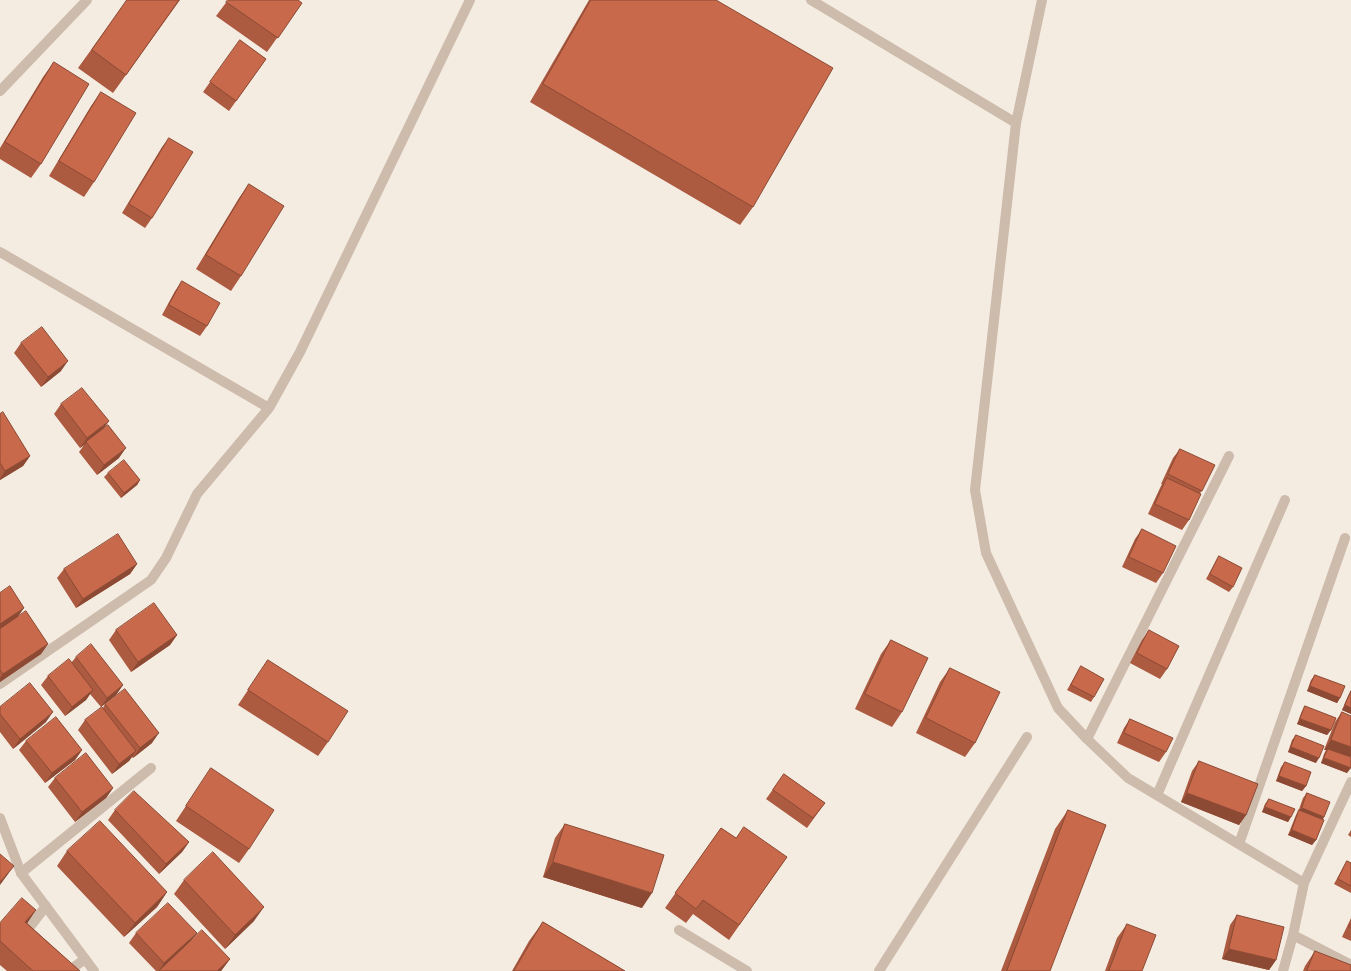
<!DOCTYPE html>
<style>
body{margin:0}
canvas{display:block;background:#f4ebe1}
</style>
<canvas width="1351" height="971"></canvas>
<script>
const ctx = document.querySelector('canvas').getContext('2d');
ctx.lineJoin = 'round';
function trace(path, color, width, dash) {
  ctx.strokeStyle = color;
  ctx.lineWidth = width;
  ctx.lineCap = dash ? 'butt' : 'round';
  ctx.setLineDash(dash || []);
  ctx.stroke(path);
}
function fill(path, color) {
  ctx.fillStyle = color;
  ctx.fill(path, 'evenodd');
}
const lane = new Path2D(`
 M 811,0 L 1016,123
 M 0,91 L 87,0
 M 0,252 L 269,408
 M 0,684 L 151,580 L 166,558 L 197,494 L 269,408 L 300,352 L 470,0
 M 21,873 L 151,768
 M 679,930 L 747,971
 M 26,938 L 26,932 L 46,906
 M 62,969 L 70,970 L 85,959
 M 879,971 L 1027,737`);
const street = new Path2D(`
 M 1042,0 L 1016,123 L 975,490 L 986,553 L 1058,708 L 1087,739 L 1128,778 L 1304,883
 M 1087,739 L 1229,456
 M 1157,795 L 1285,500
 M 0,818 L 21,873 L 94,971
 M 1239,844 L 1345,538
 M 1293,935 L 1351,965
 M 1283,971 L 1293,935 L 1304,883 L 1351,782`);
const wall = new Path2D(`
 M 127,0 L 180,0 L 113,93 L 78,68 Z
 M 228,0 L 302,3 L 267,52 L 216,16 Z
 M 589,0 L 716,0 L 753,207 L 740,225 L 530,102 Z
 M 240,40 L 266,59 L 229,111 L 203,92 Z
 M 54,62 L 41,164 L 31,178 L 0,159 L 0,148 L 43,77 Z
 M 101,92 L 94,182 L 84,197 L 49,176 L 91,106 Z
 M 169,138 L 152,218 L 145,228 L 122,213 L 162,147 Z
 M 249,184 L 241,276 L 231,291 L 196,269 L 239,198 Z
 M 182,281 L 207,326 L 200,336 L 162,315 L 175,291 Z
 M 21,343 L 61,371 L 41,387 L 14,353 Z
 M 61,404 L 103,428 L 119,458 L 97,475 L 79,452 L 84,445 L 80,448 L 54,414 Z
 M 0,414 L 30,456 L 23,466 L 0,480 Z
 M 1180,449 L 1202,491 L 1200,493 L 1189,520 L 1182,530 L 1148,514 L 1160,488 L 1162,484 L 1161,484 L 1173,458 Z
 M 108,473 L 140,480 L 137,485 L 121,498 L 104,477 Z
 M 1142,529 L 1163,573 L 1156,583 L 1122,567 L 1135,539 Z
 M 1219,556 L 1233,587 L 1229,592 L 1206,579 L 1216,561 Z
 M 137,564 L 130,574 L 76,608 L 57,578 L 64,569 Z
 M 0,593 L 18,616 L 48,644 L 41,654 L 0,682 Z
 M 116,630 L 177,635 L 170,645 L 131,672 L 109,640 Z
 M 1149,630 L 1167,669 L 1160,679 L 1130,663 L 1142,640 Z
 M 891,640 L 902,712 L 892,727 L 855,709 L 881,654 Z
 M 76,657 L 123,685 L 116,695 L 101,707 L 90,694 L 86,700 L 65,716 L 41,685 L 48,676 L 71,663 Z
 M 268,660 L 328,742 L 318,756 L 238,705 Z
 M 1081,666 L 1094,697 L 1091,702 L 1067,690 Z
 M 950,668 L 975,743 L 965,757 L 916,733 L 940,682 Z
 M 1315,675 L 1340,698 L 1337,703 L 1307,691 L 1311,680 Z
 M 1351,691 L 1351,714 L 1342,710 L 1348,696 Z
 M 105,704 L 152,743 L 133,758 L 132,757 L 129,761 L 112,774 L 78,730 L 85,720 L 103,708 Z
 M 1305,706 L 1331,730 L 1327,735 L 1297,724 L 1302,711 Z
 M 0,707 L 46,722 L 13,749 L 0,732 Z
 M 1342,712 L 1350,757 L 1347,773 L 1321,763 L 1324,754 L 1326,750 L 1324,750 L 1335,722 Z
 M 1130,719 L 1166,752 L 1159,762 L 1117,743 L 1124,728 Z
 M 1296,735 L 1316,763 L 1288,752 L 1292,740 Z
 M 26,741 L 82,750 L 75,760 L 45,783 L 19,750 Z
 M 1199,761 L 1246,815 L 1239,825 L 1181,802 L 1192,771 Z
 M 1285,762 L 1306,786 L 1302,791 L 1276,781 L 1281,767 Z
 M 211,768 L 249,849 L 239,863 L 176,821 Z
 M 784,774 L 825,803 L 807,828 L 766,799 Z
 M 55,778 L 113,788 L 106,798 L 75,822 L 48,787 Z
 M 1307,793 L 1324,817 L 1323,819 L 1316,840 L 1312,845 L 1288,835 L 1296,815 L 1298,812 L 1303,798 Z
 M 1269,799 L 1291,817 L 1288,822 L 1262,812 L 1265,804 Z
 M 115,810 L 189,842 L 182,852 L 159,874 L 108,820 Z
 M 1068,810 L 1050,971 L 1001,971 L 1055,829 Z
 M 565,824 L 642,908 L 543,877 L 555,838 Z
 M 721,828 L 736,838 L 787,857 L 729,940 L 693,914 L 686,923 L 665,908 Z
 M 1351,830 L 1351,837 L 1348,835 Z
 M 67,851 L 167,892 L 157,907 L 124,937 L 57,866 Z
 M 1347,861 L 1351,863 L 1351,893 L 1334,884 L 1344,866 Z
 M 184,880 L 254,921 L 225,949 L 174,894 Z
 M 36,910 L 27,923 L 80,971 L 7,971 L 0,965 L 0,923 Z
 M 1237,915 L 1276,960 L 1269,970 L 1222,959 L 1230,925 Z
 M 1351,918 L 1351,941 L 1342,937 Z
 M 543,922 L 625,971 L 512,971 L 529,941 Z
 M 1127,924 L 1142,971 L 1105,971 L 1117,938 Z
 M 136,933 L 191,940 L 230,959 L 221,971 L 156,971 L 129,943 Z
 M 1315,951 L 1351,971 L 1303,971 L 1305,966 Z`);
const shadedWall = new Path2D(`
 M 68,361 L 61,371 L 41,387 L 48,377 Z
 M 109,421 L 102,431 L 86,442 L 84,445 L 80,448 L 87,438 Z
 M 126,448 L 119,458 L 97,475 L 104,465 Z
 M 30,456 L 23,466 L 0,480 L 0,479 L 5,471 Z
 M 140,480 L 137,485 L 121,498 L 124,493 Z
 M 137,564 L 130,574 L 76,608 L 83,599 Z
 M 24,608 L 17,618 L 0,629 L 0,624 Z
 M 177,635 L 170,645 L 131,672 L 138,662 Z
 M 48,644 L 41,654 L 0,682 L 0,678 L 3,674 Z
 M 123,685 L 116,695 L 101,707 L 107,698 Z
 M 1310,686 L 1340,698 L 1337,703 L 1307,691 Z
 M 93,690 L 86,700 L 65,716 L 72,707 Z
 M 1345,705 L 1351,708 L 1351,714 L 1342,710 Z
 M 53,712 L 46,722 L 13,749 L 20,739 Z
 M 1300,719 L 1331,730 L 1327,735 L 1297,724 Z
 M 159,733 L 152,743 L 133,758 L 140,748 Z
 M 1331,740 L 1351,747 L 1351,756 L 1349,759 L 1328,749 L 1326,750 L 1324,750 Z
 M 1291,747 L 1319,758 L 1316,763 L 1288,752 Z
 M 82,750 L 75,760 L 45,783 L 52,773 Z
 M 136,751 L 129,761 L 112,774 L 119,764 Z
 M 1324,758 L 1351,768 L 1347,773 L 1321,763 Z
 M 1279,776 L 1306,786 L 1302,791 L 1276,781 Z
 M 113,788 L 106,798 L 75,822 L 82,812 Z
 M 1187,793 L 1246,815 L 1239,825 L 1181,802 Z
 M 1265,807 L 1291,817 L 1288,822 L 1262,812 Z
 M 1302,808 L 1324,817 L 1321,822 L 1299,811 Z
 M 1292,830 L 1316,840 L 1312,845 L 1288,835 Z
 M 189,842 L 182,852 L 159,874 L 166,864 Z
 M 553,862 L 652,893 L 642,908 L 543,877 Z
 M 14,866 L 0,885 L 0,882 Z
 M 167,892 L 157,907 L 124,937 L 135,923 Z
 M 264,907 L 254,921 L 225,949 L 235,935 Z
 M 36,910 L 26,925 L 25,922 Z
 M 197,933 L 190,942 L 159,971 L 164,963 Z
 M 1229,949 L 1276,960 L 1269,970 L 1222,959 Z
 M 230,959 L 221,971 L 217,971 Z`);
const building = new Path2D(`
 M 127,0 L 179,0 L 126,75 L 92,50 Z
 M 228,0 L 298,0 L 302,3 L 278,38 L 226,2 Z
 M 591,0 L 716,0 L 833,68 L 753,207 L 543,84 Z
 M 240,40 L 266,59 L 236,101 L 210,82 Z
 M 54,62 L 89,84 L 41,164 L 5,142 Z
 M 101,92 L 136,113 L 94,182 L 59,161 Z
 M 169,138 L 193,152 L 152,218 L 129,204 Z
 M 249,184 L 284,206 L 241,276 L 206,255 Z
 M 182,281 L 220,303 L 207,326 L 169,305 Z
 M 42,327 L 68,361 L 48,377 L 21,343 Z
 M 82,388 L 109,421 L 87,438 L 61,404 Z
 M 3,412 L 30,456 L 5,471 L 0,463 L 0,414 Z
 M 108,425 L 126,448 L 104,465 L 86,442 Z
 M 1180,449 L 1215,465 L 1202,491 L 1168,474 Z
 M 124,460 L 140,480 L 124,493 L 108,473 Z
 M 1167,478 L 1201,494 L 1189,520 L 1155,504 Z
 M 1142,529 L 1176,546 L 1163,573 L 1129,557 Z
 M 118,534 L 137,564 L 83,599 L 64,569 Z
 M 1219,556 L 1242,568 L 1233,587 L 1210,574 Z
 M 10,586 L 24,608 L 0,624 L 0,593 Z
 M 154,603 L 177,635 L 138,662 L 116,630 Z
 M 26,611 L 48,644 L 3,674 L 0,670 L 0,629 Z
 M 1149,630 L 1179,646 L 1167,669 L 1137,653 Z
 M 891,640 L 928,658 L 902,712 L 865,694 Z
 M 91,644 L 123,685 L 107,698 L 76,657 Z
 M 69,659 L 93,690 L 72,707 L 48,676 Z
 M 268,660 L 348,711 L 328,742 L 248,690 Z
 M 1081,666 L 1104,679 L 1094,697 L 1071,685 Z
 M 950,668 L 1000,692 L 975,743 L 926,718 Z
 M 1315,675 L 1345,686 L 1340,698 L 1310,686 Z
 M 30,683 L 53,712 L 20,739 L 0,714 L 0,707 Z
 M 125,689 L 159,733 L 140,748 L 105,704 Z
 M 1351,691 L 1351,708 L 1345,705 Z
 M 1305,706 L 1336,718 L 1331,730 L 1300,719 Z
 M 102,707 L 136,751 L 119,764 L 85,720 Z
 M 1342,712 L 1351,716 L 1351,747 L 1331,740 Z
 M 56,717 L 82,750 L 52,773 L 26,741 Z
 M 1130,719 L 1173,738 L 1166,752 L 1124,733 Z
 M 1296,735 L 1324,746 L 1319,758 L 1291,747 Z
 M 1328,749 L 1351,757 L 1351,768 L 1324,758 Z
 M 86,753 L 113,788 L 82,812 L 55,778 Z
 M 1199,761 L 1258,784 L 1246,815 L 1187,793 Z
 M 1285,762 L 1311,772 L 1306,786 L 1279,776 Z
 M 211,768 L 274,810 L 249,849 L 186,806 Z
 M 784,774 L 825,803 L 813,818 L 773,790 Z
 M 134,791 L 189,842 L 166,864 L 115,810 Z
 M 1307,793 L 1330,802 L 1324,817 L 1302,808 Z
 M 1269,799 L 1295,809 L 1291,817 L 1265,807 Z
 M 1068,810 L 1106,825 L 1050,971 L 1007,971 Z
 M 1299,810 L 1324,820 L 1316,840 L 1292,830 Z
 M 100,821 L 167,892 L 135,923 L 67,851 Z
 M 565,824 L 664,855 L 652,893 L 553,862 Z
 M 744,827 L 787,857 L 739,925 L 703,900 L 696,909 L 675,893 L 721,828 L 736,838 Z
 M 213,852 L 264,907 L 235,935 L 184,880 Z
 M 0,854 L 14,866 L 0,882 Z
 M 1347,861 L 1351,863 L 1351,886 L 1338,879 Z
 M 22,898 L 36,910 L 25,922 L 80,971 L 33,971 L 0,941 L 0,923 Z
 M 168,903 L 197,933 L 164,963 L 136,933 Z
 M 1237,915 L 1284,927 L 1276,960 L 1229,949 Z
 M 543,922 L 625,971 L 514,971 Z
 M 1351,923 L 1351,928 L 1349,927 Z
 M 1127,924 L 1156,935 L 1142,971 L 1109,971 Z
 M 202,930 L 230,959 L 217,971 L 159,971 Z
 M 1315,951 L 1351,965 L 1351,971 L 1307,971 Z`);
trace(lane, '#cdbbac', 10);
trace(street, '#cdbbac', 10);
fill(wall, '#ac5a40');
fill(shadedWall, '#8c4a34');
fill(building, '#c8694b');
trace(building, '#8c4a34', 1);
</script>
